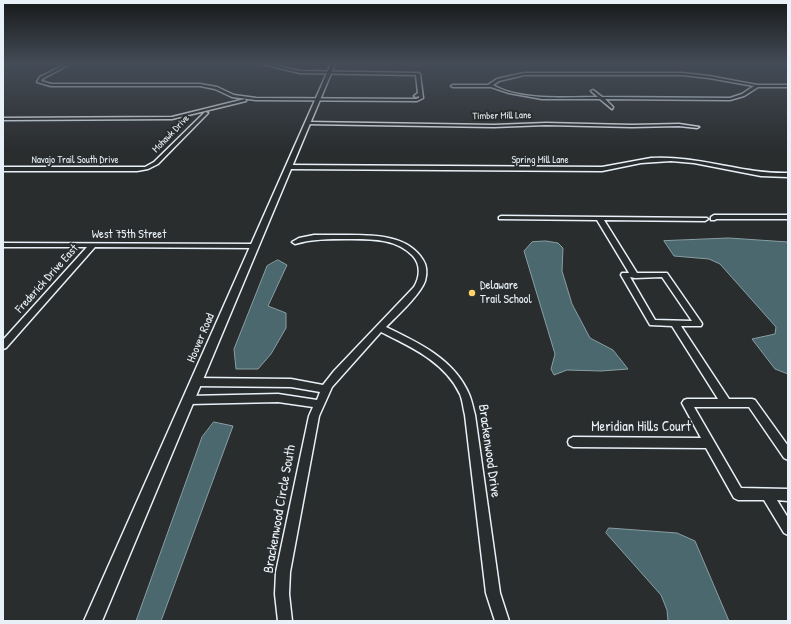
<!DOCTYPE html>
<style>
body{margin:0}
#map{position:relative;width:791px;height:624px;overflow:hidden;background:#2a2d2e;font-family:"Patrick Hand",sans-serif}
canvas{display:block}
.frame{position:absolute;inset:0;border:4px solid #e8f1f8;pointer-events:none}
</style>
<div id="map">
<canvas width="791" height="624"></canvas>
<div class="frame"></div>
</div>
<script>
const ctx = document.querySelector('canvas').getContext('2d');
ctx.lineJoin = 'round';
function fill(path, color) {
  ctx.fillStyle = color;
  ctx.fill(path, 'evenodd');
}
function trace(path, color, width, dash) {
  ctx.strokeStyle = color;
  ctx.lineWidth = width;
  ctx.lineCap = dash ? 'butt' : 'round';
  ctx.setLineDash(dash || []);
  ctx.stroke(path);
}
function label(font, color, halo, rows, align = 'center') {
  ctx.font = font + ' "Patrick Hand",sans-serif';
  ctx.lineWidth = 4;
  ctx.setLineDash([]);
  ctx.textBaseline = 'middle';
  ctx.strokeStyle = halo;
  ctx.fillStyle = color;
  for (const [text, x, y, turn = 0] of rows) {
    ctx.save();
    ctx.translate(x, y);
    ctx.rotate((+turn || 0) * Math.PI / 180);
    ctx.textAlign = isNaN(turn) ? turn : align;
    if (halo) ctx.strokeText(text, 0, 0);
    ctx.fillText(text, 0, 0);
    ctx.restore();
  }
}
const water = new Path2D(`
 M 729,238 L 788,242 L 788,374 L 775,369 L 752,339 L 775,334 L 776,327 L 720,264 L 709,259 L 674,256 L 664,241 Z
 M 546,241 L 558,243 L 563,248 L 562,271 L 572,304 L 590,338 L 613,350 L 628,369 L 601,371 L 567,370 L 554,375 L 551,369 L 555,354 L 524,251 L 532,242 Z
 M 278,260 L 287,265 L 268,306 L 286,313 L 286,328 L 271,354 L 258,369 L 236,369 L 234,349 L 267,266 Z
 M 214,422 L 233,426 L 161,621 L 136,621 L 202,437 Z
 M 609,528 L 677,533 L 695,541 L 729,621 L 668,621 L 667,610 L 661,595 L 606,533 Z`);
const minor = new Path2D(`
 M 66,64 L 70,64 L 42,79 L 41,81 L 51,84 L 200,84 L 217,87 L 234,95 L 256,98 L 416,99 L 419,98 L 419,96 L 416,97 L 414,96 L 418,93 L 416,75 L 300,73 L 262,64 L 269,64 L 300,71 L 418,73 L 420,74 L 423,98 L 417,101 L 256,100 L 232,97 L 215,89 L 200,86 L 51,86 L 37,82 L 40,77 Z
 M 524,73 L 682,73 L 709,76 L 757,85 L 788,85 L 788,87 L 758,87 L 744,96 L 730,100 L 605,99 L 613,107 L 612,109 L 600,99 L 542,99 L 509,93 L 491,87 L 453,87 L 451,86 L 453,85 L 488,85 L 497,79 ZM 524,75 L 682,75 L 709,78 L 754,86 L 742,94 L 730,98 L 602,97 L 593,90 L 591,91 L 598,97 C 568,97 519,101 493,85 L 499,81 Z
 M 245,99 L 246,101 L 172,119 L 3,120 L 3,118 L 172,117 Z
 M 205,112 L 208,113 L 158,164 L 148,169 L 137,171 L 3,171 L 3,167 L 145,167 L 154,162 Z
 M 308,122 L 494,125 L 546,123 L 632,125 L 679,124 L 699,127 L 697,128 L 679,126 L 632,127 L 546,125 L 494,127 L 306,124 L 306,123 Z
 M 651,158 C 698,155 742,174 788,173 L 788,177 L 761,176 L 694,163 L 671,161 L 641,163 L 602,171 L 289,169 L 286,167 L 289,165 L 602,167 Z
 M 714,215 L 788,215 L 788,219 L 716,219 L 715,220 L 711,220 L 711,217 Z
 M 501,216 L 707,218 L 708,219 L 705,221 L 604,220 L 637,273 L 667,273 L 701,322 L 702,324 L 701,326 L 681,326 L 729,399 L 752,399 L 755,400 L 788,446 L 788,460 L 784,458 L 749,407 L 694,407 L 741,488 L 788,489 L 788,501 L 777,500 L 788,518 L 788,535 L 784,533 L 764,500 L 738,500 L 734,498 L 706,448 L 573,447 L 569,445 L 568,442 L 569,439 L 573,437 L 701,438 L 682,403 L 684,400 L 687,399 L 718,399 L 672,326 L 650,325 L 621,275 L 622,273 L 629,273 L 597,220 L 499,219 L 499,217 ZM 630,277 L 635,278 L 662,277 L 692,321 L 655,320 Z
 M 314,235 C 326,235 337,235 348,235 C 374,235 408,235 423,260 C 427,266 427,274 425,281 C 420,295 397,316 386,327 C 419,343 454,359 469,394 C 472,401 473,408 475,415 L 500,593 L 509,621 L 495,621 L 486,593 L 465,415 C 463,408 463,401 460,394 C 445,362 411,347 381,332 L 332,387 L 319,416 L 290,572 L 289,594 L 292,621 L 278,621 L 275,594 L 276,572 L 309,416 L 313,407 L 278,402 L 189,404 L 186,403 L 184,400 L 186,397 L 189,396 L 278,394 L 317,400 L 320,392 L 291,387 L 196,386 L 193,385 L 191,382 L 193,379 L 196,378 L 291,379 L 323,385 L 334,371 L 414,287 C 420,277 421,265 413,256 C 396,238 370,239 347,239 C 328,239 313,239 295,244 L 292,242 L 299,238 Z
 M 3,243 L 255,244 L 258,246 L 255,248 L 95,247 L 6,348 L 3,349 L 3,340 L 87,247 L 3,247 Z`);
const tertiary = new Path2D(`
 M 331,64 L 335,64 L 102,621 L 84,621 Z`);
const markers = [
 [472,293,4,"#ffd166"]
];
const farStreetnames = [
 ["Timber Mill Lane",502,116,-1],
 ["Mohawk Drive",171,134,-46],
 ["Navajo Trail South Drive",75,160],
 ["Spring Mill Lane",540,160]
];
const streetNames = [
 ["West 75th Street",129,235],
 ["Frederick Drive East",47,279,-48],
 ["Hoover Road",201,338,-67]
];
const poiNames = [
 ["Delaware",480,286],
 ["Trail School",480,300]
];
const nearStreetnames = [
 ["Meridian Hills Court",641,427],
 ["Brackenwood Drive",489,451,82],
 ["Brackenwood Circle South",280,509,-80]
];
fill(water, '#4a686d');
trace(water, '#899fa5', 1);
trace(minor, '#e8f1f8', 3);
trace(tertiary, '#e8f1f8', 3);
fill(minor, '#2a2d2e');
fill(tertiary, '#2a2d2e');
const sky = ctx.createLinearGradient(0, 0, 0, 152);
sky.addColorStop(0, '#171919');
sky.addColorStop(0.42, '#444c57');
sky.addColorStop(1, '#444c5700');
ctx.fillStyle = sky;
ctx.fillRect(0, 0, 791, 152);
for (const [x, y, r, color] of markers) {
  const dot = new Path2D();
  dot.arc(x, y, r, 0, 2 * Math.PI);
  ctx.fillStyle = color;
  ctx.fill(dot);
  trace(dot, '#2a2d2e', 1.5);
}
label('10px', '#e8f1f8', '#2a2d2e', farStreetnames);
label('12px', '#e8f1f8', '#2a2d2e', streetNames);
label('12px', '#e8f1f8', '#2a2d2e', poiNames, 'left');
label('14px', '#e8f1f8', '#2a2d2e', nearStreetnames);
</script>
